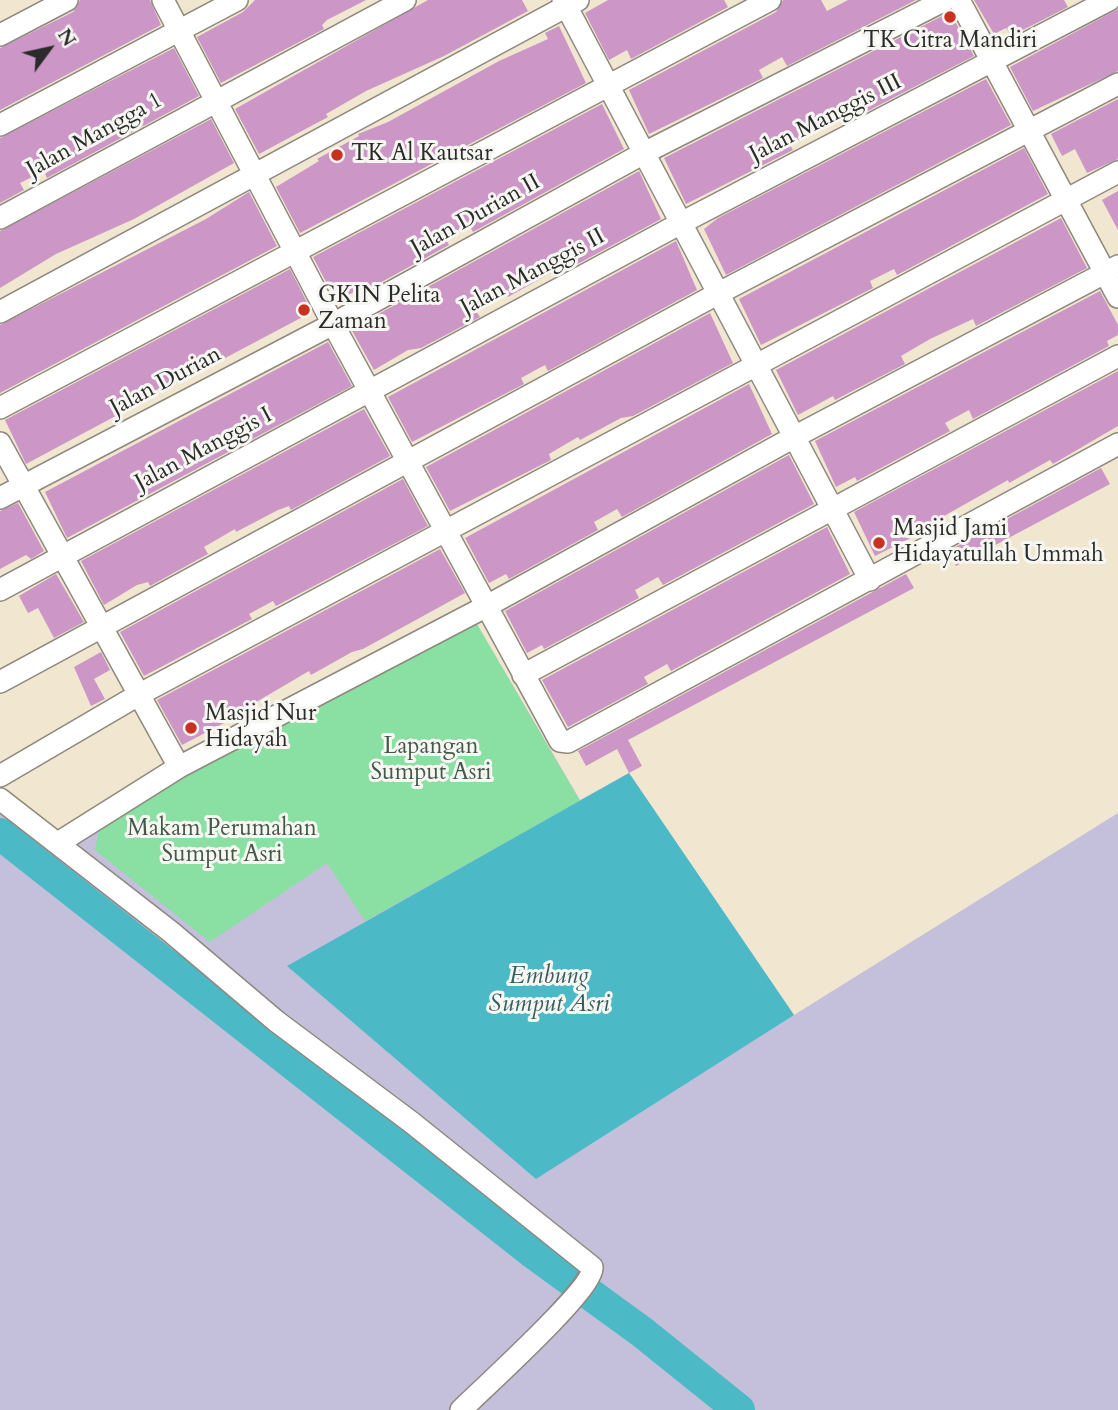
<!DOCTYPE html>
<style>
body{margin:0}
#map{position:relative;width:1118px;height:1410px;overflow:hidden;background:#f1e6d0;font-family:Cardo,serif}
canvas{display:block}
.north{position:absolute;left:14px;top:14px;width:70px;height:70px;-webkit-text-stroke:5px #f6f6f2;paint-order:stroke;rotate:57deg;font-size:19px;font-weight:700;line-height:28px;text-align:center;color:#2b2b2b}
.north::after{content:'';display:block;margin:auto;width:24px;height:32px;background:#2b2b2b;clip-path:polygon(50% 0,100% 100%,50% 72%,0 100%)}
</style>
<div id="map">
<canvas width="1118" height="1410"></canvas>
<div class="north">N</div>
</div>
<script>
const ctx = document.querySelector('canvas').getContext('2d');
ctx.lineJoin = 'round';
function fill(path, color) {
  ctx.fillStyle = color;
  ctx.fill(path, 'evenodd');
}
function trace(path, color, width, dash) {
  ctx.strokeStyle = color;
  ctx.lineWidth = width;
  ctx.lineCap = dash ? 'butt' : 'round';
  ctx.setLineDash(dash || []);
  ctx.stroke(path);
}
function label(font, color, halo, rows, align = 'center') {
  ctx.font = font + ' Cardo,serif';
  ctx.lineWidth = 6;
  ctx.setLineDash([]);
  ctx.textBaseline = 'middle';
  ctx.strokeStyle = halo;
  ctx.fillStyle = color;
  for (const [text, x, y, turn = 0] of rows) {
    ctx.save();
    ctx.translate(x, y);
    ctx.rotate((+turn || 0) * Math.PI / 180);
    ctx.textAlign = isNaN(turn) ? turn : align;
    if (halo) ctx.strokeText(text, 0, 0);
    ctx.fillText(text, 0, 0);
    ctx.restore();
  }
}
const industrial = new Path2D(`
 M 471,614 L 580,800 L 629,773 L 794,1015 L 1118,813 L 1118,1410 L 0,1410 L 0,814 L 47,850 Z`);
const green = new Path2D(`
 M 471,614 L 580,801 L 365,921 L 327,863 L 210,942 L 95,850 L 100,824 Z`);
const water = new Path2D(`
 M 629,773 L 794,1015 L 536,1179 L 287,966 Z`);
const river = new Path2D(`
 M 0,834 L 532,1252 L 642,1332 L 739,1410`);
const building = new Path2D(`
 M 80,0 L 150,0 L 161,25 L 0,110 L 0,48 L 73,12 Z
 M 255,0 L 366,0 L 327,20 L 322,25 L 324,29 L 221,83 L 197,37 L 243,12 Z
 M 428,0 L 522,0 L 528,11 L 444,56 L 366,91 L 326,114 L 328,117 L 259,154 L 235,109 Z
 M 608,0 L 724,0 L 728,7 L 631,59 L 627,50 L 609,60 L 585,13 Z
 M 783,0 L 821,0 L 827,11 L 848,0 L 916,0 L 787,66 L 782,57 L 759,70 L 763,78 L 649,134 L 629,90 L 776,12 Z
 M 974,0 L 1064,0 L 1068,7 L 1011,36 L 1006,28 L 994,34 Z
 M 1118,9 L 1118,71 L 1033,111 L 1010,67 Z
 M 950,12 L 974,56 L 864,113 L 862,108 L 820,131 L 819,128 L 790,145 L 793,150 L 686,204 L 664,158 Z
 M 559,26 L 586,83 L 300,233 L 276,187 L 319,161 L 317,159 L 359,136 L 358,134 L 388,122 L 499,61 L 548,39 L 545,33 Z
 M 174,48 L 199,96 L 47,178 L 44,171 L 20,183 L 24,190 L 0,203 L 0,138 Z
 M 986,79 L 1011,125 L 726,275 L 704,229 L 718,218 Z
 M 1118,99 L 1118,159 L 1087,173 L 1075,149 L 1062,156 L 1051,134 Z
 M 602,104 L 624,149 L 473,232 L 469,224 L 445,237 L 449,245 L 356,296 L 354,292 L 336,301 L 313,257 Z
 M 211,119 L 234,163 L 134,219 L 56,254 L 0,288 L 0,231 Z
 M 1024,148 L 1048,194 L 897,275 L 894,269 L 870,281 L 873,288 L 761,345 L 739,299 Z
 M 639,171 L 661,219 L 561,273 L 560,271 L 549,274 L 508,297 L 506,294 L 482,306 L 476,311 L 480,317 L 421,348 L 408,350 L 374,370 L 351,329 Z
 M 1118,191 L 1118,230 L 1102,200 Z
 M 249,192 L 277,246 L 0,393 L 0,325 L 206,219 Z
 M 1061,218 L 1087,268 L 976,326 L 973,319 L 930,339 L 901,356 L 905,364 L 835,400 L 833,396 L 798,415 L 776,370 Z
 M 676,241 L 697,290 L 548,371 L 545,365 L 521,378 L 524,384 L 412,442 L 388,397 Z
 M 290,269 L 312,312 L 212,365 L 134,400 L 123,408 L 125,411 L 26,464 L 5,420 Z
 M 1100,291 L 1118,325 L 1118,335 L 1107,341 L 1109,346 L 973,419 L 969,410 L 945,423 L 950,431 L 857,481 L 855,477 L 836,487 L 815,441 Z
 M 710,313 L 733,363 L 633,416 L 621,418 L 580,440 L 578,437 L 549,454 L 551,460 L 450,511 L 426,467 Z
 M 328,342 L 352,386 L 67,538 L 45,492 Z
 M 1118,371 L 1118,426 L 1053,464 L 1050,460 L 1009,483 L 1008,480 L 944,516 L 946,520 L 875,556 L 854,512 Z
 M 749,384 L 772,434 L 622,517 L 617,509 L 594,522 L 598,530 L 509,579 L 506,574 L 489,583 L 465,538 Z
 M 364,409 L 390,456 L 291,510 L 289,506 L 278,510 L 236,532 L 235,529 L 204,547 L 208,554 L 150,586 L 148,582 L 137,585 L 104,605 L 81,561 Z
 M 789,455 L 814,504 L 663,585 L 658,577 L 635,590 L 639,598 L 544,649 L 542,645 L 527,653 L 505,611 Z
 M 1101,468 L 1110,484 L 956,566 L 948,551 Z
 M 403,479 L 428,526 L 276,606 L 273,601 L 249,614 L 252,619 L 144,676 L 120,632 Z
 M 18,503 L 44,551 L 31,559 L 26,555 L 0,569 L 0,511 Z
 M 827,527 L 850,574 L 671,671 L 667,664 L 644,677 L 648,684 L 568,727 L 542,680 Z
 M 440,549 L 465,593 L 363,649 L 352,652 L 311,675 L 309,671 L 246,708 L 247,711 L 182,745 L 157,700 Z
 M 56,574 L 84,622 L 54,638 L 38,608 L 28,613 L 19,596 Z
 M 906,574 L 914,588 L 628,740 L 642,766 L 629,773 L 617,749 L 586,766 L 578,751 Z
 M 101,652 L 110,670 L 94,679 L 105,699 L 91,706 L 74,667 Z`);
const minor = new Path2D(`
 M 163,0 L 333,324 L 560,741 L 568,742 L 1118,444
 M 563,0 L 870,580
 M 959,0 L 1118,297
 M 0,35 L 67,0
 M 0,125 L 237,0
 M 0,218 L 405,0
 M 0,312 L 578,0
 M 0,408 L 770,0
 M 0,443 L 179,767
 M 0,498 L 333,324 L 644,153 L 945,0
 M 0,590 L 683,222 L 1109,0
 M 523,675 L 1118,356
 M 0,682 L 719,293 L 1118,84
 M 0,776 L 140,694 L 1118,172
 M 0,799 L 171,932 L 276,1021 L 411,1122 L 592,1267 C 595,1288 481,1390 461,1410
 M 58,843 L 179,767 L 485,607 L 796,436 L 1118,266`);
const markers = [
 [950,17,7,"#c8321e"],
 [337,155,7,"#c8321e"],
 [304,310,7,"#c8321e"],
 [879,543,7,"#c8321e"],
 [191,728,7,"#c8321e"]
];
const poiNames = [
 ["TK Citra Mandiri",950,42,"center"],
 ["TK Al Kautsar",351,155],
 ["GKIN Pelita",318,297],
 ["Zaman",318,323],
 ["Masjid Jami",893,530],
 ["Hidayatullah Ummah",893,556],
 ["Masjid Nur",205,715],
 ["Hidayah",205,741]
];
const streetNames = [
 ["Jalan Manggis III",826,119,-27],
 ["Jalan Mangga 1",95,136,-29],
 ["Jalan Durian II",476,216,-29],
 ["Jalan Manggis II",533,273,-28],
 ["Jalan Durian",166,382,-28],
 ["Jalan Manggis I",204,450,-28]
];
const parkNames = [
 ["Lapangan",431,748],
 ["Sumput Asri",431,774],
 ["Makam Perumahan",222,830],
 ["Sumput Asri",222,856]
];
const waterNames = [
 ["Embung",549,977],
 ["Sumput Asri",549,1005]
];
fill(industrial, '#c4c0db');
fill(green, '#8adfa2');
fill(water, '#4cbac6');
trace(river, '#4cbac6', 32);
fill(building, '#cc97c7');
trace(minor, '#8e887e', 24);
trace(minor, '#fff', 21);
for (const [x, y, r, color] of markers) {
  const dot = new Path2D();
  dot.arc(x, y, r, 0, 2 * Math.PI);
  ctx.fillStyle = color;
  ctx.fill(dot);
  trace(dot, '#f6f6f2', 2.5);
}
label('23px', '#2b2b2b', '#f6f6f2', poiNames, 'left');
label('23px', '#2b2b2b', '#f6f6f2', streetNames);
label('23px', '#435849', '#f6f6f2', parkNames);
label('italic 24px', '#375d61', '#f6f6f2', waterNames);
</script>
